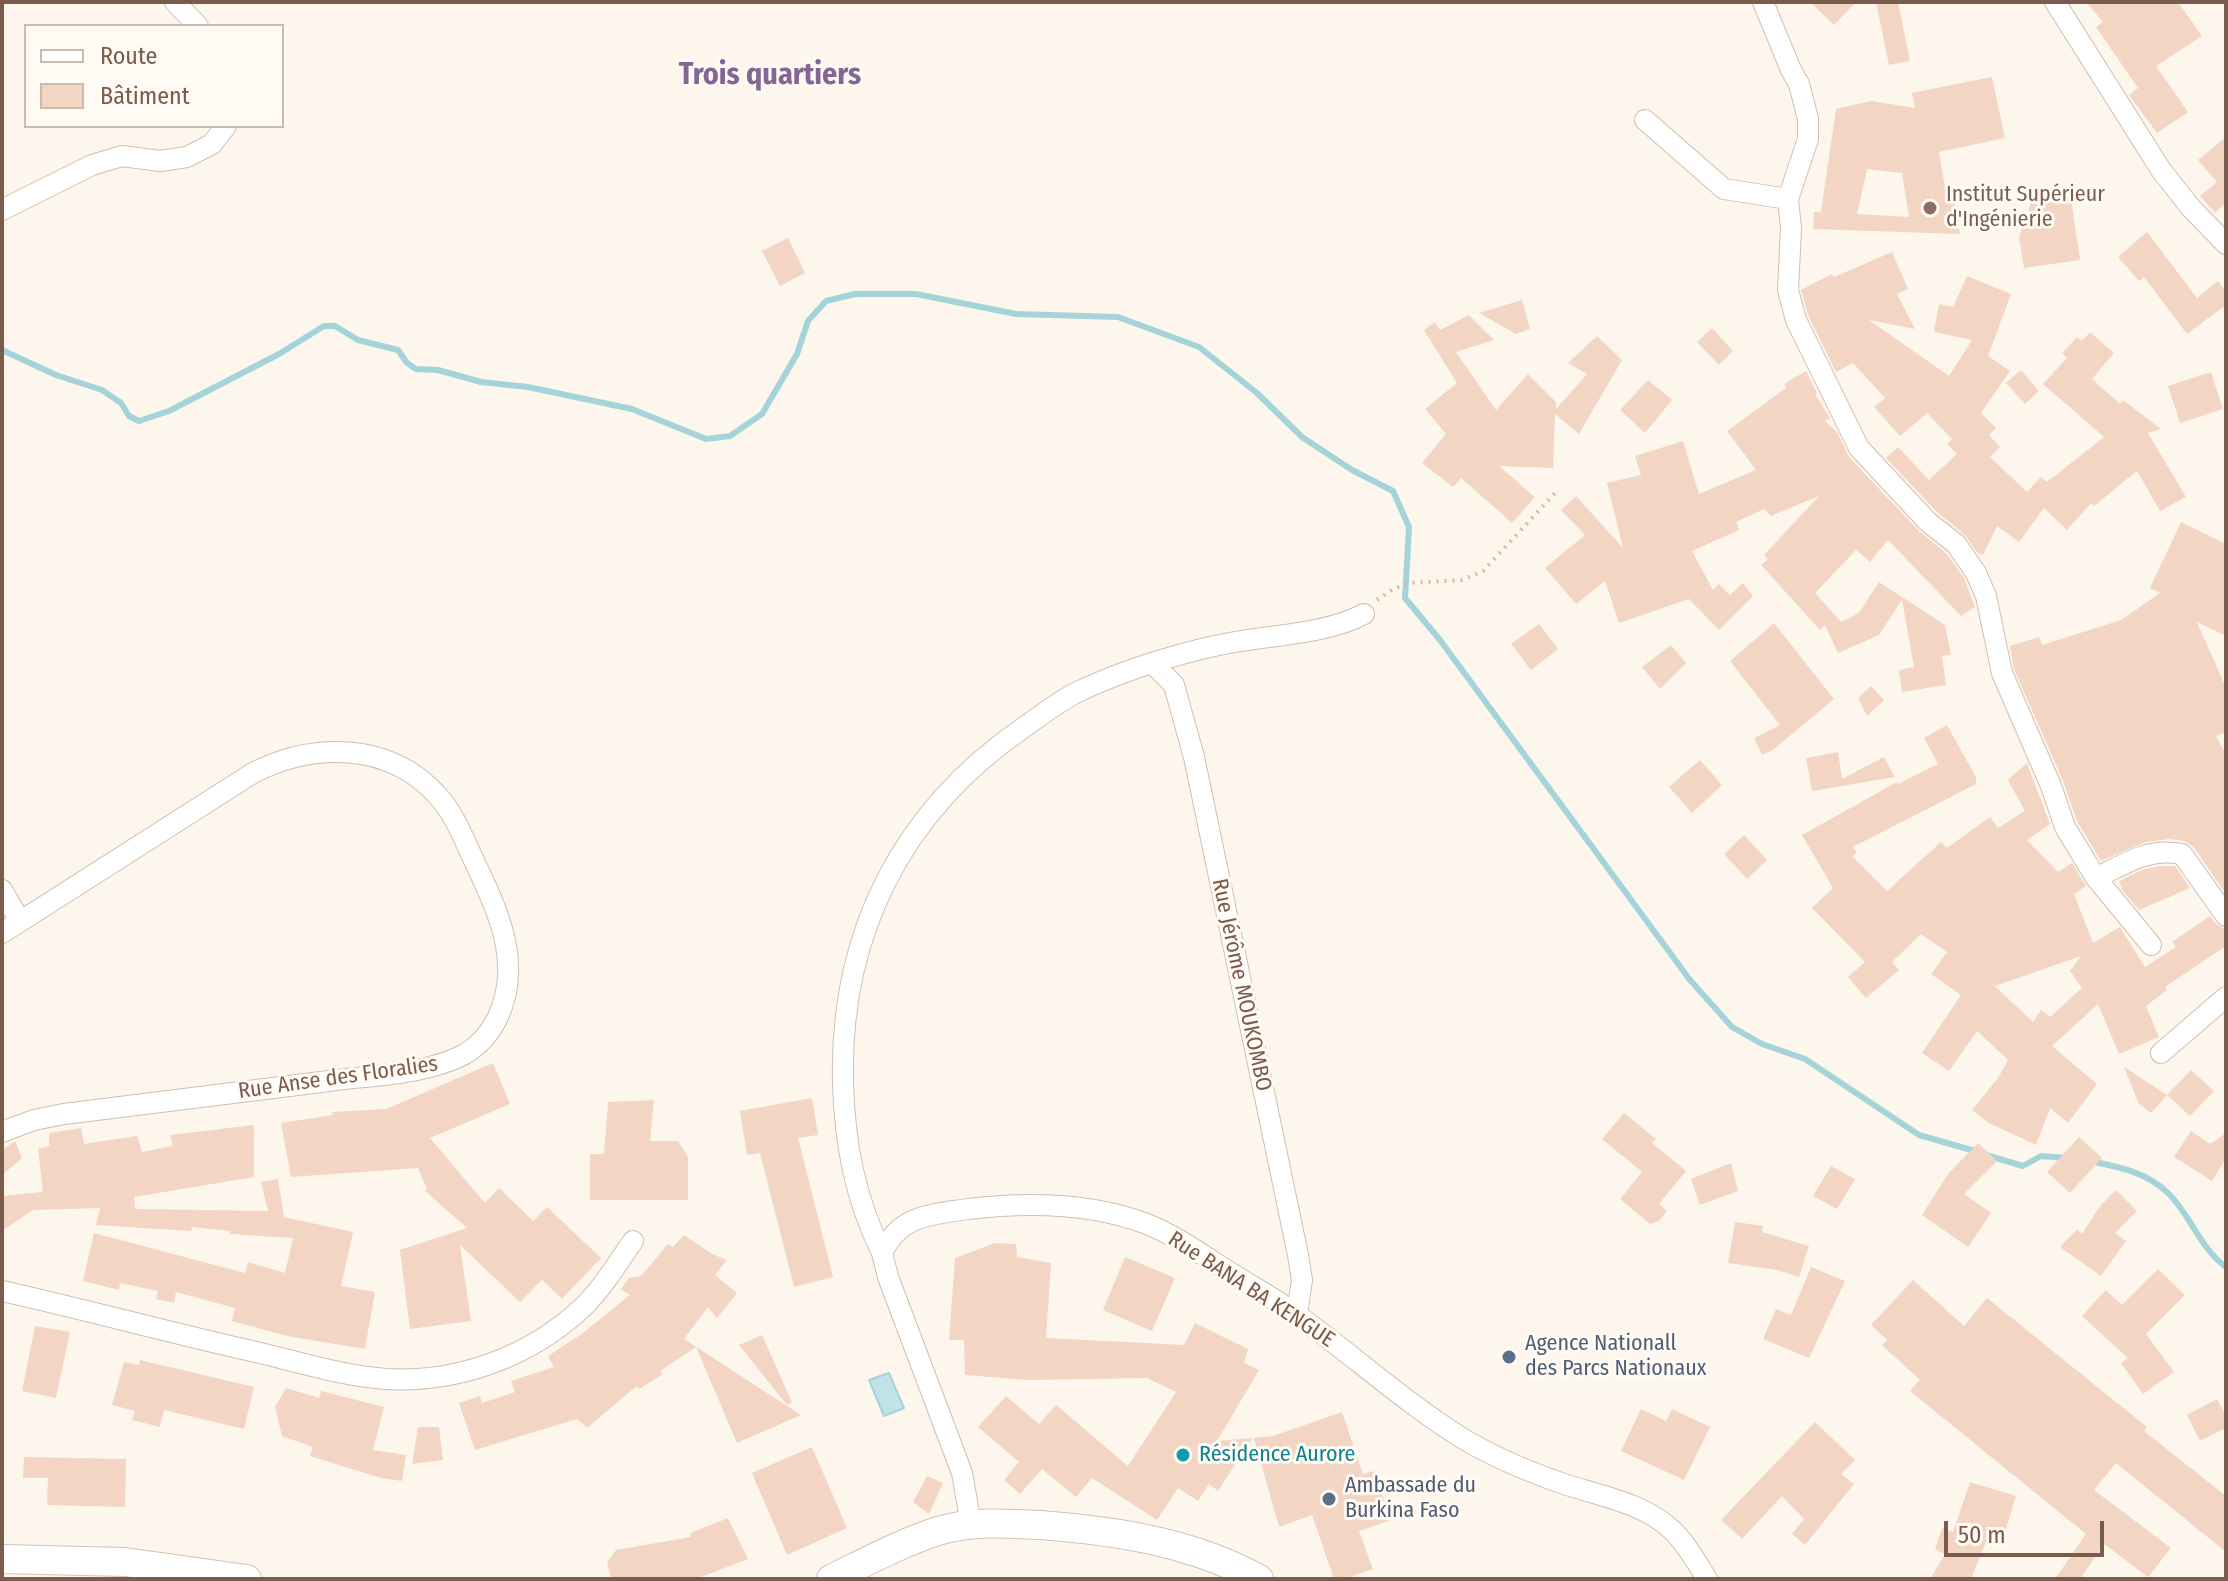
<!DOCTYPE html>
<meta charset="utf-8">
<style>
body{margin:0}
#map{position:relative;width:2228px;height:1581px;overflow:hidden;background:#fdf6ec;font-family:"Fira Sans Condensed",sans-serif}
canvas{display:block}
.frame{position:absolute;inset:0;border:4px solid #7a5c4d;pointer-events:none}
.legend{position:absolute;left:24px;top:24px;width:260px;height:104px;box-sizing:border-box;background:#fffaf3;border:2px solid #cabbb1;margin:0;padding:10px 14px;list-style:none;font-size:24px;color:#7a5c4d}
.legend li{display:flex;align-items:center;gap:16px;height:40px}
.legend b{width:40px;border:2px solid #cabbb1}
.scale{position:absolute;left:1944px;top:1521px;width:160px;height:36px;box-sizing:border-box;border:4px solid #7a5c4d;border-top:0;padding-left:10px;font-size:24px;line-height:28px;white-space:nowrap;color:#7a5c4d;-webkit-text-stroke:6px #fffaf3;paint-order:stroke}
</style>
<div id="map">
<canvas width="2228" height="1581"></canvas>
<div class="frame"></div>
<ul class="legend">
<li><b style="height:10px;background:#fff"></b>Route</li>
<li><b style="height:22px;background:#f3d5c3"></b>Bâtiment</li>
</ul>
<div class="scale">50 m</div>
</div>
<script>
const ctx = document.querySelector('canvas').getContext('2d');
ctx.lineJoin = 'round';
function fill(path, color) {
  ctx.fillStyle = color;
  ctx.fill(path, 'evenodd');
}
function trace(path, color, width, dash) {
  ctx.strokeStyle = color;
  ctx.lineWidth = width;
  ctx.lineCap = dash ? 'butt' : 'round';
  ctx.setLineDash(dash || []);
  ctx.stroke(path);
}
function label(font, color, halo, rows, align = 'center') {
  ctx.font = font + ' "Fira Sans Condensed",sans-serif';
  ctx.lineWidth = 6;
  ctx.setLineDash([]);
  ctx.textBaseline = 'middle';
  ctx.strokeStyle = halo;
  ctx.fillStyle = color;
  for (const [text, x, y, turn = 0] of rows) {
    ctx.save();
    ctx.translate(x, y);
    ctx.rotate((+turn || 0) * Math.PI / 180);
    ctx.textAlign = isNaN(turn) ? turn : align;
    if (halo) ctx.strokeText(text, 0, 0);
    ctx.fillText(text, 0, 0);
    ctx.restore();
  }
}
const water = new Path2D(`
 M 889,1373 L 904,1408 L 884,1416 L 869,1380 Z`);
const stream = new Path2D(`
 M 2,350 L 56,375 L 102,390 L 121,403 L 129,416 L 139,421 L 169,411 L 279,354 L 324,326 L 335,326 L 358,340 L 398,350 L 407,363 L 416,369 L 438,370 L 481,382 L 528,387 L 632,409 L 706,439 L 730,436 L 762,414 L 797,354 L 808,321 L 826,301 L 855,294 L 916,294 L 1016,314 L 1118,317 L 1199,347 L 1257,393 L 1302,437 L 1352,470 L 1393,491 L 1409,527 L 1405,598 L 1440,640 L 1690,980 L 1732,1027 L 1762,1044 L 1805,1059 L 1919,1135 L 1975,1151
 M 1986,1155 L 2023,1166 L 2041,1156 L 2067,1158
 M 2090,1161 C 2119,1167 2147,1172 2169,1194 C 2191,1216 2200,1248 2226,1267`);
const building = new Path2D(`
 M 1810,2 L 1856,2 L 1834,25 Z
 M 1876,2 L 1898,2 L 1910,61 L 1889,65 Z
 M 2086,2 L 2178,2 L 2202,36 L 2156,66 L 2188,112 L 2157,133 L 2129,95 L 2138,88 L 2096,27 L 2103,22 Z
 M 1992,77 L 2005,138 L 1939,152 L 1945,188 L 1952,187 L 1960,234 L 1813,229 L 1814,212 L 1821,212 L 1836,109 L 1871,101 L 1915,108 L 1912,93 ZM 1867,169 L 1902,173 L 1909,217 L 1857,214 Z
 M 2226,137 L 2226,203 L 2215,213 L 2200,196 L 2217,182 L 2198,160 Z
 M 2070,192 L 2080,260 L 2024,268 L 2019,237 L 2033,197 Z
 M 2147,232 L 2197,298 L 2218,281 L 2226,292 L 2226,305 L 2187,334 L 2144,277 L 2139,281 L 2118,257 Z
 M 788,238 L 805,273 L 780,286 L 762,251 Z
 M 1892,252 L 1908,289 L 1897,294 L 1915,329 L 1869,320 L 1949,376 L 1972,340 L 1934,332 L 1939,304 L 1953,307 L 1967,276 L 2011,294 L 1988,356 L 2010,371 L 1981,413 L 1996,428 L 1989,435 L 2000,447 L 1990,457 L 2027,492 L 2041,477 L 2047,482 L 2104,437 L 2043,384 L 2067,358 L 2062,353 L 2077,337 L 2082,341 L 2090,332 L 2114,353 L 2092,379 L 2120,404 L 2123,400 L 2161,429 L 2148,433 L 2186,497 L 2160,511 L 2137,471 L 2094,506 L 2091,503 L 2067,530 L 2044,508 L 2019,542 L 1997,526 L 1983,555 L 1977,552 L 1964,534 L 1937,512 L 1886,458 L 1898,447 L 1929,480 L 1957,454 L 1947,444 L 1952,439 L 1927,413 L 1900,436 L 1874,407 L 1885,398 L 1853,363 L 1836,372 L 1808,315 L 1801,290 L 1832,274 L 1834,277 Z
 M 1522,300 L 1530,329 L 1516,334 L 1479,313 Z
 M 1469,315 L 1494,340 L 1456,352 L 1496,410 L 1528,374 L 1556,402 L 1556,409 L 1587,374 L 1568,363 L 1597,336 L 1622,360 L 1579,434 L 1555,414 L 1553,468 L 1499,466 L 1535,497 L 1512,523 L 1461,478 L 1453,487 L 1422,463 L 1446,434 L 1425,409 L 1457,383 L 1424,330 L 1435,322 L 1440,330 Z
 M 1712,328 L 1733,351 L 1719,365 L 1697,342 Z
 M 2021,370 L 2039,391 L 2025,404 L 2006,383 Z
 M 1806,371 L 1817,393 L 1815,394 L 1830,418 L 1825,421 L 1837,432 L 1849,457 L 1919,531 L 1946,553 L 1964,578 L 1975,607 L 1961,616 L 1888,540 L 1870,562 L 1856,550 L 1815,593 L 1841,622 L 1859,613 L 1879,582 L 1945,625 L 1951,655 L 1942,656 L 1946,685 L 1902,692 L 1899,670 L 1914,667 L 1902,600 L 1879,635 L 1838,653 L 1825,625 L 1820,630 L 1761,565 L 1768,559 L 1764,555 L 1819,496 L 1771,516 L 1764,509 L 1736,522 L 1739,530 L 1692,551 L 1713,590 L 1719,584 L 1730,595 L 1743,583 L 1753,596 L 1719,630 L 1689,599 L 1619,623 L 1605,581 L 1576,604 L 1545,568 L 1585,535 L 1561,510 L 1576,496 L 1623,548 L 1607,483 L 1641,475 L 1635,456 L 1683,441 L 1699,494 L 1756,470 L 1727,431 L 1786,388 L 1784,384 Z
 M 2211,372 L 2223,409 L 2180,423 L 2168,386 Z
 M 1648,380 L 1672,400 L 1645,433 L 1620,410 Z
 M 2181,522 L 2226,544 L 2226,636 L 2197,622 L 2226,688 L 2226,732 L 2216,736 L 2226,755 L 2226,894 L 2193,846 L 2184,841 L 2170,839 L 2145,842 L 2101,861 L 2077,821 L 2063,781 L 2014,669 L 2010,646 L 2039,637 L 2042,645 L 2121,620 L 2160,593 L 2150,588 Z
 M 1774,623 L 1834,699 L 1773,750 L 1762,755 L 1754,738 L 1780,725 L 1730,661 Z
 M 1539,624 L 1558,649 L 1531,670 L 1511,644 Z
 M 1671,645 L 1686,663 L 1660,689 L 1642,667 Z
 M 1871,686 L 1884,700 L 1867,716 L 1858,698 Z
 M 1947,725 L 1976,777 L 1976,784 L 1853,847 L 1857,853 L 1852,856 L 1887,891 L 1941,842 L 1947,848 L 1990,817 L 1998,828 L 2025,811 L 2008,780 L 2027,763 L 2050,824 L 2027,840 L 2058,872 L 2072,863 L 2086,886 L 2074,894 L 2093,943 L 2120,927 L 2145,967 L 2176,947 L 2172,942 L 2210,916 L 2216,924 L 2226,930 L 2226,946 L 2165,987 L 2167,990 L 2146,1006 L 2159,1037 L 2119,1054 L 2098,1004 L 2052,1046 L 2097,1084 L 2068,1123 L 2050,1108 L 2036,1145 L 1989,1123 L 1972,1110 L 1998,1078 L 2008,1060 L 1977,1031 L 1949,1071 L 1922,1053 L 1961,995 L 1931,974 L 1947,952 L 1921,934 L 1892,962 L 1899,970 L 1866,998 L 1848,977 L 1865,962 L 1812,908 L 1833,888 L 1802,835 L 1897,782 L 1898,784 L 1938,764 L 1924,738 ZM 2081,956 L 2070,971 L 2082,988 L 2050,1017 L 2041,1010 L 2033,1022 L 1995,986 Z
 M 1838,752 L 1842,779 L 1884,757 L 1895,777 L 1812,791 L 1806,758 Z
 M 1700,760 L 1722,785 L 1692,813 L 1669,787 Z
 M 1744,835 L 1767,860 L 1747,879 L 1724,854 Z
 M 2160,866 L 2175,866 L 2190,888 L 2139,910 L 2123,891 L 2119,881 L 2142,870 Z
 M 493,1063 L 510,1104 L 430,1138 L 485,1203 L 499,1188 L 533,1221 L 547,1207 L 601,1258 L 562,1299 L 542,1280 L 520,1302 L 460,1245 L 471,1321 L 410,1329 L 400,1250 L 467,1228 L 425,1191 L 427,1189 L 418,1168 L 291,1177 L 281,1123 L 333,1115 L 332,1112 L 386,1109 Z
 M 2124,1067 L 2167,1095 L 2151,1113 L 2139,1104 Z
 M 2191,1070 L 2214,1091 L 2190,1116 L 2167,1095 Z
 M 812,1098 L 818,1135 L 798,1138 L 833,1277 L 794,1287 L 760,1153 L 747,1155 L 740,1111 Z
 M 654,1100 L 650,1141 L 678,1141 L 688,1157 L 688,1200 L 590,1200 L 590,1154 L 604,1154 L 608,1102 Z
 M 1624,1113 L 1656,1139 L 1652,1143 L 1686,1171 L 1659,1204 L 1667,1211 L 1659,1221 L 1650,1224 L 1620,1199 L 1642,1172 L 1602,1139 Z
 M 254,1125 L 254,1177 L 134,1197 L 135,1209 L 268,1211 L 261,1182 L 278,1179 L 284,1217 L 353,1232 L 341,1286 L 375,1292 L 365,1349 L 287,1336 L 232,1321 L 235,1308 L 176,1292 L 174,1303 L 156,1299 L 158,1291 L 120,1283 L 119,1290 L 83,1281 L 94,1233 L 245,1273 L 248,1262 L 285,1273 L 293,1238 L 230,1234 L 230,1231 L 192,1227 L 191,1231 L 96,1225 L 100,1208 L 33,1210 L 2,1231 L 2,1196 L 43,1192 L 38,1149 L 49,1146 L 49,1133 L 81,1128 L 84,1144 L 137,1136 L 142,1152 L 173,1146 L 170,1135 Z
 M 2191,1131 L 2210,1144 L 2226,1133 L 2226,1158 L 2212,1181 L 2174,1157 Z
 M 2079,1137 L 2102,1158 L 2070,1193 L 2047,1172 Z
 M 15,1141 L 22,1158 L 2,1175 L 2,1150 Z
 M 1978,1143 L 1997,1161 L 1964,1194 L 1991,1213 L 1968,1247 L 1922,1215 L 1948,1174 Z
 M 1731,1163 L 1738,1191 L 1700,1205 L 1691,1179 Z
 M 1831,1166 L 1855,1179 L 1837,1209 L 1813,1196 Z
 M 2116,1190 L 2137,1211 L 2115,1233 L 2126,1241 L 2101,1276 L 2060,1247 L 2077,1229 L 2082,1234 L 2100,1206 Z
 M 1735,1222 L 1763,1226 L 1762,1232 L 1809,1246 L 1799,1277 L 1777,1270 L 1728,1263 Z
 M 684,1235 L 712,1254 L 727,1260 L 715,1275 L 737,1293 L 717,1318 L 708,1307 L 684,1339 L 801,1415 L 737,1443 L 696,1347 L 660,1371 L 663,1374 L 639,1389 L 637,1386 L 587,1428 L 577,1419 L 475,1450 L 459,1403 L 480,1396 L 482,1403 L 515,1392 L 511,1381 L 554,1367 L 548,1356 L 583,1333 L 630,1295 L 621,1289 L 629,1278 L 641,1276 L 668,1244 L 673,1247 Z
 M 995,1243 L 1016,1244 L 1017,1257 L 1051,1263 L 1046,1338 L 1184,1345 L 1195,1323 L 1248,1349 L 1244,1363 L 1259,1370 L 1217,1441 L 1252,1438 L 1218,1491 L 1209,1484 L 1198,1501 L 1178,1488 L 1157,1520 L 1092,1478 L 1076,1497 L 1042,1469 L 1020,1494 L 1004,1480 L 1019,1462 L 978,1427 L 1006,1396 L 1039,1424 L 1056,1405 L 1128,1466 L 1176,1392 L 1147,1378 L 1028,1380 L 965,1375 L 964,1340 L 949,1340 L 955,1258 Z
 M 1125,1257 L 1175,1278 L 1152,1331 L 1103,1310 Z
 M 1811,1267 L 1845,1281 L 1809,1358 L 1763,1339 L 1776,1309 L 1791,1315 Z
 M 2158,1269 L 2185,1295 L 2146,1334 L 2174,1372 L 2143,1394 L 2121,1363 L 2128,1358 L 2082,1316 L 2106,1290 L 2122,1305 Z
 M 1913,1280 L 1964,1326 L 1987,1298 L 2147,1427 L 2144,1431 L 2226,1496 L 2226,1552 L 2116,1463 L 2094,1490 L 2171,1548 L 2148,1577 L 2104,1544 L 2080,1579 L 2055,1579 L 2086,1534 L 1910,1391 L 1920,1380 L 1882,1345 L 1887,1340 L 1871,1325 Z
 M 35,1326 L 70,1332 L 56,1398 L 22,1391 Z
 M 762,1335 L 792,1402 L 787,1405 L 739,1345 Z
 M 140,1360 L 254,1387 L 244,1429 L 164,1410 L 160,1427 L 132,1420 L 135,1411 L 112,1405 L 124,1362 L 139,1365 Z
 M 286,1388 L 319,1398 L 321,1391 L 384,1407 L 373,1450 L 406,1455 L 402,1481 L 381,1478 L 310,1456 L 313,1447 L 282,1436 L 275,1407 Z
 M 2217,1399 L 2226,1416 L 2226,1428 L 2200,1441 L 2187,1415 Z
 M 1641,1409 L 1666,1421 L 1672,1409 L 1710,1427 L 1684,1480 L 1621,1451 Z
 M 1342,1412 L 1363,1474 L 1374,1471 L 1391,1520 L 1359,1531 L 1373,1569 L 1344,1579 L 1334,1579 L 1312,1515 L 1279,1527 L 1254,1438 L 1273,1436 Z
 M 1815,1422 L 1855,1460 L 1841,1474 L 1854,1484 L 1805,1545 L 1792,1534 L 1804,1519 L 1782,1496 L 1742,1539 L 1721,1520 Z
 M 418,1427 L 439,1427 L 443,1460 L 412,1464 Z
 M 812,1447 L 847,1528 L 787,1555 L 752,1473 Z
 M 24,1457 L 126,1459 L 125,1507 L 47,1505 L 48,1478 L 23,1478 Z
 M 927,1476 L 943,1483 L 929,1514 L 913,1502 Z
 M 1970,1482 L 2016,1496 L 2003,1538 L 1989,1534 L 1971,1579 L 1930,1579 L 1945,1554 L 1935,1550 L 1942,1528 L 1953,1532 Z
 M 728,1518 L 748,1559 L 696,1579 L 611,1579 L 607,1562 L 616,1550 L 691,1537 L 690,1533 Z`);
const path = new Path2D(`
 M 1377,600 L 1393,589 L 1410,583 L 1462,580 L 1483,571 L 1556,492`);
const street = new Path2D(`
 M 175,2 L 198,26
 M 1763,2 L 1791,70 L 1799,84 L 1808,119 L 1808,139 L 1788,199 L 1791,229 L 1788,290 L 1796,320 L 1859,448 L 1928,522 L 1956,544 L 1976,573 L 1986,596 L 2002,673 L 2051,786 L 2065,827 L 2096,878 C 2124,864 2149,847 2182,854 L 2226,916
 M 2055,2 L 2161,170 L 2191,208 L 2226,244
 M 1645,120 L 1724,189 L 1788,199
 M 2,210 L 92,165 L 122,156 L 160,161 L 187,157 L 212,144 L 226,126
 M 1153,664 L 1174,685 L 1194,757 L 1298,1255 L 1302,1280 L 1297,1314
 M 2096,878 L 2151,945
 M 2,890 L 20,921
 M 2,933 L 253,773 C 313,742 389,742 437,795 C 456,815 466,845 478,869 C 501,918 522,967 497,1019 C 490,1033 478,1046 465,1054 C 425,1075 372,1075 329,1081 C 240,1092 152,1103 64,1114 L 34,1120 L 2,1132
 M 2161,1053 L 2226,997
 M 882,1253 C 855,1198 845,1145 843,1084 C 839,935 901,812 1023,728 C 1043,714 1063,698 1084,689 C 1127,669 1188,650 1235,642 C 1275,635 1329,633 1364,614
 M 2,1291 C 87,1310 171,1333 256,1352 C 299,1362 342,1376 387,1379 C 457,1383 530,1357 582,1308 C 602,1289 617,1264 633,1241
 M 971,1524 L 962,1473 L 888,1277 L 882,1253 C 900,1215 929,1215 968,1209 C 1026,1202 1092,1203 1147,1224 C 1177,1236 1204,1256 1231,1273 C 1253,1287 1276,1299 1297,1315 C 1353,1355 1404,1402 1462,1438 C 1493,1457 1527,1471 1561,1483 C 1597,1495 1644,1503 1672,1530 C 1686,1543 1697,1563 1707,1579`);
const secondary = new Path2D(`
 M 2,1559 L 125,1562 L 247,1579
 M 831,1579 C 866,1562 901,1543 938,1531 C 970,1521 1007,1523 1041,1525 C 1116,1531 1192,1542 1259,1579`);
const markers = [
 [1930,208,8,"#8d6e63"],
 [1509,1357,8,"#5c6f8a"],
 [1183,1455,8,"#0f9aa8"],
 [1329,1499,8,"#5c6f8a"]
];
const educationNames = [
 ["Institut Supérieur",1946,195],
 ["d'Ingénierie",1946,220]
];
const streetNames = [
 ["Rue Jérôme MOUKOMBO",1241,985,78],
 ["Rue Anse des Floralies",338,1078,-8],
 ["Rue BANA BA KENGUE",1251,1290,33]
];
const serviceNames = [
 ["Agence Nationall",1525,1344],
 ["des Parcs Nationaux",1525,1369],
 ["Ambassade du",1345,1486],
 ["Burkina Faso",1345,1511]
];
const cultureNames = [
 ["Résidence Aurore",1199,1455]
];
const districtNames = [
 ["Trois quartiers",770,76]
];
fill(water, '#bfe3e8');
trace(water, '#a5d3da', 2);
trace(stream, '#a5d3da', 6);
fill(building, '#f3d5c3');
trace(street, '#d1beb0', 22);
trace(secondary, '#d6c0b0', 30);
trace(path, '#d9b8a5', 4, [2, 6]);
trace(street, '#fff', 20);
trace(secondary, '#fff', 28);
for (const [x, y, r, color] of markers) {
  const dot = new Path2D();
  dot.arc(x, y, r, 0, 2 * Math.PI);
  ctx.fillStyle = color;
  ctx.fill(dot);
  trace(dot, '#fffaf3', 3);
}
label('22px', '#785e54', '#fffaf3', educationNames, 'left');
label('22px', '#7a5c4d', '#fffaf3', streetNames);
label('22px', '#4e5e75', '#fffaf3', serviceNames, 'left');
label('22px', '#0d838f', '#fffaf3', cultureNames, 'left');
label('bold 30px', '#846695', '#fffaf3', districtNames);
</script>
